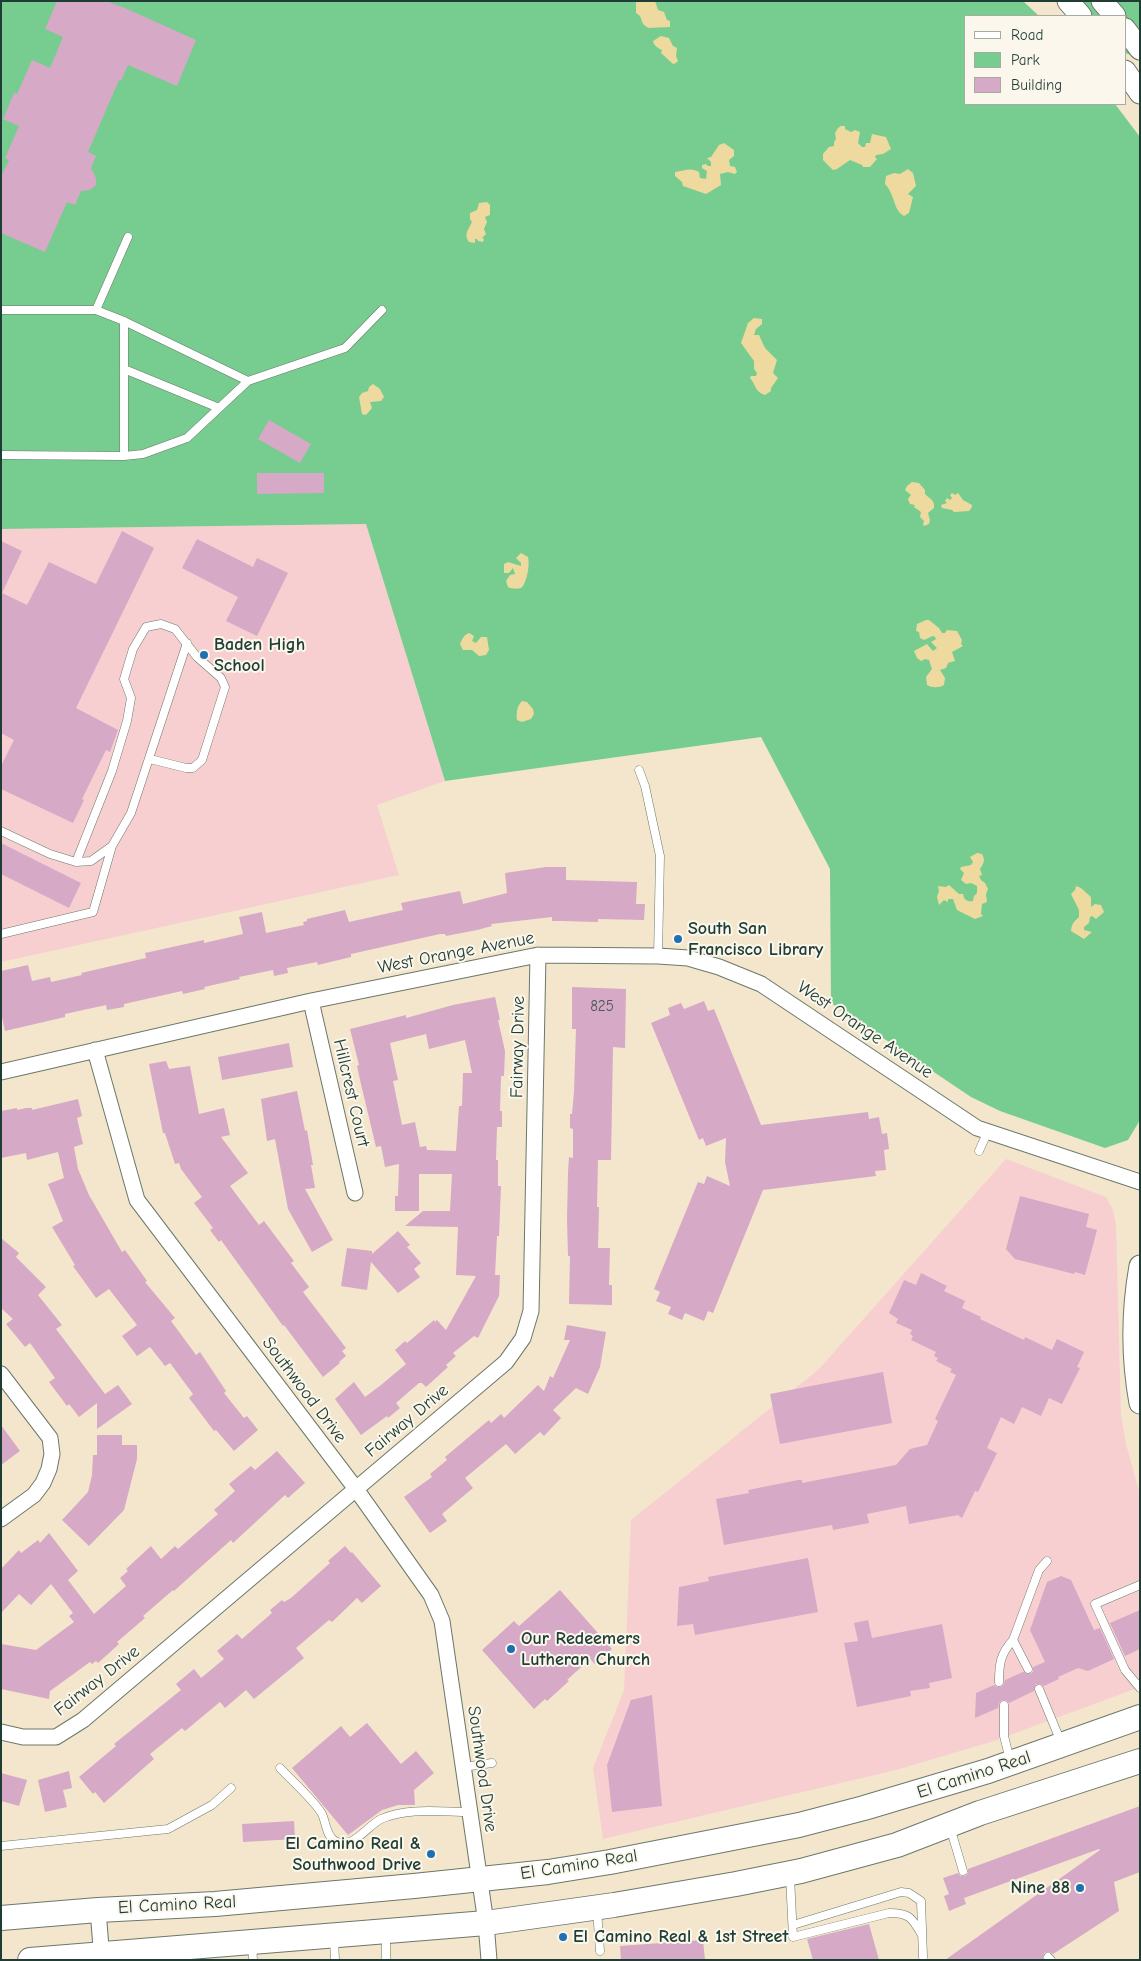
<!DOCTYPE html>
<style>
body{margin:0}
#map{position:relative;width:1141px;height:1961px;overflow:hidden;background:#f4e6cc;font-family:"Comic Neue",sans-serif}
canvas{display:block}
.frame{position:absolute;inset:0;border:2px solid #1f3d34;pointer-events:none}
.legend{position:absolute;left:964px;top:15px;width:162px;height:90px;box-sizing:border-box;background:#fbf7ec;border:1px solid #a3ada2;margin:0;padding:6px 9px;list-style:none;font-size:15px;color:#1f3d34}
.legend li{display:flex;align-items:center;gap:10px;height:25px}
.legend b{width:25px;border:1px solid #a3ada2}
</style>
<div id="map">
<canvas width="1141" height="1961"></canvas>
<div class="frame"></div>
<ul class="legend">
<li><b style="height:6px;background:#fff"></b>Road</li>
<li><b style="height:14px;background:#77cc90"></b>Park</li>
<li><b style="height:14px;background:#d6a9c6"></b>Building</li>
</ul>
</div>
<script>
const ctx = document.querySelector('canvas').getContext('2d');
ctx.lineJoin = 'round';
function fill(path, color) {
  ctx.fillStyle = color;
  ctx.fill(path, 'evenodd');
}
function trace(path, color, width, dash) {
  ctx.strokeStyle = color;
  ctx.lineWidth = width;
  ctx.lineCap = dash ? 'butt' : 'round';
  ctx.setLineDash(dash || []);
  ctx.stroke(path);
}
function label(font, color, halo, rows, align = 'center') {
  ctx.font = font + ' "Comic Neue",sans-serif';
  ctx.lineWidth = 4;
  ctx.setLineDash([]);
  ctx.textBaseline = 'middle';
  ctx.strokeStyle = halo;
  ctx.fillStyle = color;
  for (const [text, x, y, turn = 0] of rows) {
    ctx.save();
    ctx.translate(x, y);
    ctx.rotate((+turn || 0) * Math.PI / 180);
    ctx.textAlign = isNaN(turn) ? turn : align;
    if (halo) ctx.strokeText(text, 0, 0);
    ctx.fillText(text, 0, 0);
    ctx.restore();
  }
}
const built = new Path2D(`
 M 366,524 L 445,781 L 377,805 L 399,875 L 1,962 L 1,529 Z
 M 1006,1159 L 1106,1197 L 1113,1210 L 1116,1225 L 1121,1415 L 1126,1444 L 1140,1495 L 1140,1687 L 994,1741 L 896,1770 L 603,1839 L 593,1768 L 624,1690 L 631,1520 L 819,1369 Z`);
const green = new Path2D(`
 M 1,1 L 1023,1 L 1039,16 L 965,16 L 965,104 L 1115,104 L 1140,137 L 1140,1120 L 1128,1140 L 1105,1148 L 1000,1111 L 971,1097 L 831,1003 L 830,869 L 761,737 L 445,781 L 366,524 L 1,529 Z
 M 1078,1 L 1140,1 L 1140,58 L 1125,53 L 1125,16 L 1091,16 Z`);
const sand = new Path2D(`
 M 636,1 L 655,1 L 658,10 L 664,12 L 667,20 L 670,21 L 670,27 L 648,28 L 643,24 L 640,16 L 636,13 Z
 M 661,36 L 669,38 L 673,46 L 677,48 L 676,56 L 678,61 L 676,63 L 673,64 L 661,53 L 662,50 C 658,48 654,46 653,41 Z
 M 841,126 L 845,126 L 845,129 L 851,132 L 855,130 L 860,132 L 858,143 L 862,147 L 865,147 L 866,143 L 870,143 L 872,134 L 886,137 L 891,149 L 883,154 L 876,155 L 875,157 L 877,159 L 870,167 L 863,167 L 862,165 L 850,160 L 837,169 L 833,170 L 823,160 L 823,154 L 829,147 L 834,146 L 834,142 L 836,139 L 835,133 L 838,128 Z
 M 724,143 L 734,150 L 734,156 L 729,160 L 730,166 L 735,167 L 737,172 L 735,174 L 728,172 L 720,174 L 721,185 L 706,194 L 683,186 L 682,182 L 675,176 L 675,172 C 685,171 689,167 699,172 L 700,178 L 706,179 L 707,171 L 702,168 L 702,165 L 706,164 L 708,166 L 711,166 L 711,162 L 707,158 L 711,157 L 719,145 Z
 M 908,169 L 913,173 L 916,186 L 908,194 L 913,197 L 909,213 L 904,216 C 893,210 895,194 885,184 L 886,176 L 894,173 L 900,174 Z
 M 487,202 L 490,205 L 490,215 L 485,217 L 487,222 L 484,229 L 486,234 L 482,238 L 484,239 L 483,242 L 478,241 L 477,239 L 475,239 L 475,243 L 469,242 C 463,234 469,229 472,222 L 470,219 L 470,213 L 477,210 L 479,203 Z
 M 754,318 L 762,319 L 762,324 L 756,329 L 754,335 L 759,335 L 765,348 L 777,360 L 773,373 L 778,378 L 771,388 L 771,391 L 765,395 C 755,392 756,385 750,378 L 751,376 L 756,376 L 757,373 L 754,369 L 754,361 L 741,343 L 748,323 Z
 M 373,384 L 380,389 L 384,397 L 381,401 L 370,402 L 372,408 L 366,415 L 362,414 L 359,397 L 362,393 L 368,391 L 369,387 Z
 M 912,482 L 919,483 L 925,490 L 925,494 C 930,499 935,500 934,508 L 928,513 L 930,520 L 929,524 L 924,526 L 923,524 L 924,521 L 920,517 L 921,512 L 914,507 L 915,505 L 910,504 L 908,499 L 911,495 L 905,490 L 907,486 Z
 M 952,493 L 955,495 L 958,493 L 963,500 L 972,505 L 972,507 L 969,511 L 954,512 L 952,510 L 942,508 L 941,505 L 947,503 L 945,501 L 947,498 L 950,500 L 952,498 L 950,495 Z
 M 521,553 L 528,557 C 530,565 527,580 523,586 C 521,590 511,589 508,587 L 506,581 L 510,575 L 515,574 L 513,568 L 509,573 L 504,573 L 504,564 L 508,562 L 521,566 L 521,563 L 516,558 Z
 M 926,620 L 929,620 L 939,628 L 942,633 L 945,633 L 947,630 L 957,631 L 962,640 L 961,644 L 963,646 L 952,652 L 955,661 L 948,663 L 946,668 L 940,670 L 945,678 L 944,685 C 939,688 932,688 927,685 L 926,677 L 932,669 L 929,660 L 925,659 L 921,661 L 917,658 L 914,651 L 927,644 L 933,651 L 937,648 L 931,642 L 936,639 L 935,637 L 933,636 L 924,640 L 920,638 L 919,632 L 916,631 L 917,624 Z
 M 469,633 L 474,636 L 472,641 L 476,643 L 481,637 L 487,637 L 489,650 L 486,655 L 479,656 L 472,650 L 463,650 L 460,644 C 462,639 464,635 469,633 Z
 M 522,701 L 527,702 L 533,709 L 534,714 L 531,719 L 522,722 L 517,720 C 516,713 517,706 522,701 Z
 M 977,853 L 982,854 C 986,861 983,864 980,869 L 982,875 L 979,876 L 981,880 L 985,883 L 988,889 L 986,894 L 987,902 L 982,904 L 981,914 L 983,916 L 975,919 L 957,910 L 953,899 L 948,899 L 948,902 L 944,900 L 939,905 L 937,897 L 939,891 L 938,886 L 946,887 L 949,885 L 959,894 L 963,894 C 964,900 967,902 973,901 L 974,896 L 977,893 L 977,886 L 971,883 L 966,884 L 961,880 L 964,873 L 960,869 L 961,867 L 971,865 L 973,862 L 970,857 Z
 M 1076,886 L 1081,888 L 1091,897 L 1091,907 L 1095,904 L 1101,905 L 1104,912 L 1096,919 L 1092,916 L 1090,917 L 1089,923 L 1084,927 L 1084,930 L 1092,932 L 1084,939 L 1071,931 C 1072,923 1073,923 1079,917 L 1079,910 L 1071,894 L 1075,890 Z`);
const building = new Path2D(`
 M 57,1 L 106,1 L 125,8 L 196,40 L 177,86 L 128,65 L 121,81 L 119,80 L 88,152 L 96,156 L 91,168 L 96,178 L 96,185 L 90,190 L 81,191 L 75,205 L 67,202 L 45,252 L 1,233 L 1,177 L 9,160 L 5,158 L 19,126 L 3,119 L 14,93 L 17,94 L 32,60 L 50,68 L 63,37 L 45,29 Z
 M 269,420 L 311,444 L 300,463 L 258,439 Z
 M 257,473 L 324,473 L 324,493 L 257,494 Z
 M 122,531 L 154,548 L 76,708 L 118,730 L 110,752 L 106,750 L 82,799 L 84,800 L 73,823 L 1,789 L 1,766 L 14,740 L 1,733 L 1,541 L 22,551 L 2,593 L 27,605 L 49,562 L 96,584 Z
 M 197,539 L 253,567 L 257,558 L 288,573 L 257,636 L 226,621 L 238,597 L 182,568 Z
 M 1,843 L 81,883 L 69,908 L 1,874 Z
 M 546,867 L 566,867 L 566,880 L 637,882 L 636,904 L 645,904 L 644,920 L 598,919 L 598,922 L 561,921 L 552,921 L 552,917 L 491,924 L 492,926 L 477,930 L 446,936 L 445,934 L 440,934 L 351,954 L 351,957 L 318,965 L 317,962 L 287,968 L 288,973 L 274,976 L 273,970 L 239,977 L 240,979 L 204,987 L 205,989 L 183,994 L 182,991 L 124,1004 L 124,1007 L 107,1010 L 106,1005 L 65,1014 L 65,1017 L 5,1031 L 1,1012 L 1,971 L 28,965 L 32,981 L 50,977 L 51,982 L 82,975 L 81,973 L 146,958 L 145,953 L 204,940 L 204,943 L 243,934 L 239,917 L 262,912 L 266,933 L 304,925 L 303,922 L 307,921 L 307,919 L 345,910 L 349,922 L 403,910 L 401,903 L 460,891 L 463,904 L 507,893 L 505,873 Z
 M 572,987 L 626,989 L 625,1048 L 613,1047 L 611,1160 L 598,1160 L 597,1207 L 599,1207 L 598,1248 L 610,1248 L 609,1285 L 612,1285 L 612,1305 L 569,1304 L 570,1256 L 568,1256 L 567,1220 L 568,1172 L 569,1157 L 573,1158 L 573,1129 L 570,1128 L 570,1114 L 572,1114 L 574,1092 L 576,1029 L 572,1029 Z
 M 495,997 L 500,1020 L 498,1020 L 505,1051 L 504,1076 L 501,1076 L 500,1111 L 502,1111 L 502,1127 L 497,1127 L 496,1160 L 498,1160 L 498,1186 L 501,1186 L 499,1236 L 497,1236 L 495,1275 L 500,1275 L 499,1296 L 478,1338 L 474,1336 L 453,1353 L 456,1356 L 446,1365 L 448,1367 L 426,1387 L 422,1383 L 419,1383 L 396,1403 L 400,1408 L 388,1418 L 387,1416 L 361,1435 L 335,1399 L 354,1382 L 365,1397 L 381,1385 L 406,1364 L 395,1350 L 405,1341 L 407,1343 L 434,1320 L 435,1322 L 437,1320 L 446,1330 L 476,1276 L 456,1275 L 458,1227 L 405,1226 L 423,1211 L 450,1211 L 452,1174 L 419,1174 L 419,1211 L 395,1211 L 395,1196 L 398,1196 L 399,1164 L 385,1167 L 381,1146 L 376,1147 L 360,1080 L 357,1066 L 359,1065 L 350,1029 L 406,1015 L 406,1018 L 453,1005 ZM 426,1034 L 429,1049 L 465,1040 L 472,1073 L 463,1073 L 462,1106 L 459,1106 L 456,1151 L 427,1150 L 426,1146 L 420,1147 L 415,1122 L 402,1125 L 393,1081 L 398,1080 L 390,1043 Z
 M 704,1001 L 708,1011 L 714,1009 L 761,1125 L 868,1112 L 869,1119 L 879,1117 L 882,1134 L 887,1133 L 889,1149 L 884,1150 L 886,1170 L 875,1171 L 876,1176 L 763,1190 L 713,1313 L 708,1311 L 704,1321 L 685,1313 L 682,1320 L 668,1314 L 671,1307 L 656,1301 L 660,1292 L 654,1289 L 698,1182 L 704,1184 L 707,1176 L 730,1186 L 725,1162 L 726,1138 L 706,1146 L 703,1138 L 699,1140 L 651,1023 L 670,1015 L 668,1008 L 681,1003 L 684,1009 Z
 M 289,1043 L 293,1067 L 222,1080 L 218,1057 Z
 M 166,1061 L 169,1069 L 190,1066 L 199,1114 L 224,1108 L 230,1135 L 221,1137 L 248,1173 L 230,1186 L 259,1225 L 264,1221 L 294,1261 L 291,1263 L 309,1287 L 303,1292 L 346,1348 L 342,1351 L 346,1356 L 339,1362 L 340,1363 L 323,1377 L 284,1325 L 283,1326 L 221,1240 L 219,1242 L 210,1230 L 213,1228 L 194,1203 L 202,1197 L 181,1169 L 179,1163 L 175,1164 L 165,1133 L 163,1133 L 154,1089 L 149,1064 Z
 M 297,1091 L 305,1131 L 307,1130 L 313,1165 L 311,1165 L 315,1188 L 305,1189 L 333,1240 L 312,1252 L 288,1209 L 275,1139 L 267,1141 L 261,1099 Z
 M 78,1099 L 82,1116 L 77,1118 L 83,1144 L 74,1147 L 78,1169 L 89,1195 L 122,1252 L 125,1250 L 147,1281 L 145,1282 L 175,1318 L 171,1321 L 196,1355 L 200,1352 L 226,1391 L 224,1393 L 244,1418 L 247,1416 L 258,1430 L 234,1451 L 216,1430 L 214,1431 L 189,1398 L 193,1394 L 170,1363 L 165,1366 L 150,1347 L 137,1356 L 122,1336 L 137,1325 L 109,1289 L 96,1298 L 73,1266 L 75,1265 L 52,1227 L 63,1221 L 48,1184 L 64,1178 L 58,1152 L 27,1160 L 26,1153 L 1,1158 L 1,1111 L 17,1108 L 17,1110 L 26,1108 L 32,1108 L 32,1110 Z
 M 1020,1196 L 1089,1214 L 1086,1227 L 1097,1230 L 1085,1275 L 1075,1272 L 1074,1274 L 1015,1259 L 1006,1249 Z
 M 398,1231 L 410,1245 L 407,1247 L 421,1263 L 414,1269 L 420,1277 L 398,1293 L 371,1262 L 367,1290 L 341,1286 L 347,1248 L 372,1251 L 372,1254 Z
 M 1,1238 L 19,1253 L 16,1257 L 46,1287 L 38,1295 L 62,1325 L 56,1329 L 105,1394 L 118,1385 L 132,1404 L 97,1429 L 97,1403 L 79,1417 L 69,1404 L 67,1406 L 49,1382 L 55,1378 L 30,1343 L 25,1347 L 6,1324 L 13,1319 L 1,1308 Z
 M 921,1273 L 947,1286 L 944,1291 L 965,1301 L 962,1308 L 981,1317 L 980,1319 L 1024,1340 L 1025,1337 L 1052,1350 L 1057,1339 L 1084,1352 L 1077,1367 L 1080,1368 L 1062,1404 L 1049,1398 L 1041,1416 L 1022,1407 L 1014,1424 L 1001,1417 L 987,1448 L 997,1453 L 978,1492 L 975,1491 L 962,1518 L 958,1515 L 909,1524 L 906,1506 L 867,1514 L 869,1523 L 833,1530 L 832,1525 L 724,1545 L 716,1499 L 749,1493 L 748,1490 L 798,1480 L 802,1480 L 802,1483 L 896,1465 L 910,1449 L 927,1445 L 938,1421 L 935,1419 L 956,1375 L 950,1372 L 952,1369 L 936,1361 L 938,1358 L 934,1356 L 936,1352 L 911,1340 L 913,1336 L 910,1334 L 912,1330 L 896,1323 L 898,1319 L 889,1313 L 904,1280 L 916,1285 Z
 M 567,1325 L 606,1332 L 600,1367 L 588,1394 L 576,1388 L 553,1410 L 561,1418 L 544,1436 L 540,1432 L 515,1454 L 506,1444 L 465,1478 L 473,1488 L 442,1514 L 447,1521 L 430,1533 L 404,1497 L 432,1477 L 430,1474 L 447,1460 L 445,1457 L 489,1420 L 491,1423 L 501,1414 L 504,1418 L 538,1385 L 544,1391 L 550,1376 L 553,1378 L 570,1340 L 564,1340 Z
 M 883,1372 L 892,1423 L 780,1444 L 770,1394 Z
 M 1,1425 L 20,1451 L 1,1465 Z
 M 97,1435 L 122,1435 L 122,1445 L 137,1445 L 137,1459 L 124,1510 L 89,1546 L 62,1520 L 88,1492 L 92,1475 L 93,1455 L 97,1455 Z
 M 277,1451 L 305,1483 L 288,1498 L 285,1495 L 233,1543 L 231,1540 L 174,1591 L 173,1590 L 143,1616 L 145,1618 L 117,1642 L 119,1644 L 98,1663 L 96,1661 L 92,1664 L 90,1662 L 50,1691 L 49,1699 L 1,1689 L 1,1644 L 36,1650 L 74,1622 L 69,1616 L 73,1613 L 51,1584 L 31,1605 L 19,1594 L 1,1613 L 1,1569 L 19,1550 L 21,1553 L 38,1540 L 40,1543 L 49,1533 L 78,1571 L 68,1580 L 94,1614 L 126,1586 L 120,1578 L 128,1571 L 126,1569 L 151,1546 L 161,1559 L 175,1546 L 178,1549 L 218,1514 L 214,1510 L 235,1491 L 229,1484 L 251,1466 L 255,1470 Z
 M 345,1546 L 351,1553 L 352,1552 L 381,1586 L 362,1603 L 357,1598 L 332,1622 L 329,1620 L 296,1648 L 304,1658 L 254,1699 L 246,1690 L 225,1708 L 220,1702 L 185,1731 L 182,1728 L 150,1754 L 154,1759 L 104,1803 L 95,1792 L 93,1794 L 79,1777 L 116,1746 L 114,1744 L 181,1690 L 176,1684 L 194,1669 L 201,1678 L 224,1659 L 217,1651 L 237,1634 L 242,1639 L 272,1613 L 270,1610 L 282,1600 L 284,1602 L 291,1598 L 330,1563 L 328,1561 Z
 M 808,1558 L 818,1612 L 695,1635 L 693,1624 L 677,1626 L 679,1587 L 709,1581 L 708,1577 Z
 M 1061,1576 L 1071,1580 L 1094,1630 L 1100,1628 L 1114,1659 L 1088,1671 L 1078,1668 L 1058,1677 L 1059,1679 L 1044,1686 L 1040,1684 L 1036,1684 L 1034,1691 L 1009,1703 L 1006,1700 L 1002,1700 L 999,1703 L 998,1708 L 975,1718 L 976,1693 L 994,1685 L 997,1687 L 1001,1687 L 1004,1684 L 1005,1680 L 1023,1672 L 1030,1674 L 1033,1672 L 1033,1667 L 1045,1662 L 1030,1630 L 1047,1582 Z
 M 560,1590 L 612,1649 L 595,1664 L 590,1659 L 567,1680 L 569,1681 L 547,1701 L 545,1699 L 534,1709 L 482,1650 L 514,1621 L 519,1626 Z
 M 1140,1610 L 1140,1649 L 1125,1656 L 1110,1623 Z
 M 868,1620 L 872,1638 L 942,1624 L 952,1678 L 929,1683 L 930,1688 L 910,1691 L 911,1696 L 857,1707 L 844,1643 L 858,1641 L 854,1623 Z
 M 652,1695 L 662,1806 L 612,1812 L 607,1765 L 631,1700 Z
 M 367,1723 L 401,1764 L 416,1751 L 434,1773 L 414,1790 L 415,1805 L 398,1805 L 382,1810 L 348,1835 L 292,1768 L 341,1726 L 350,1737 Z
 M 69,1771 L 72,1788 L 63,1790 L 67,1807 L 45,1812 L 38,1780 Z
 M 1,1773 L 27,1780 L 19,1806 L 1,1801 Z
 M 1140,1806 L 1140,1872 L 1114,1882 L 1119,1911 L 1053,1954 L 1049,1952 L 1044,1953 L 1043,1960 L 945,1960 L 1100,1850 L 1099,1849 L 964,1898 L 966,1904 L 949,1911 L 944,1896 L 949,1894 L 943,1878 L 958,1873 L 961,1876 L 965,1876 L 968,1873 L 968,1869 Z
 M 294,1821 L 295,1839 L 243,1842 L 242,1824 Z
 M 869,1924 L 879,1960 L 813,1960 L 807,1939 Z
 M 703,1940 L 705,1960 L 621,1960 L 620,1946 Z`);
const lane = new Path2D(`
 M 1,310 L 96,310 L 124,321 L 248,381
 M 96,310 L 128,237
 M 124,321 L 124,456
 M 124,369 L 219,408
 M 1,455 L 124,456 L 143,454 L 187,438 L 248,381 L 345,348 L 382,310
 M 639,770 L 645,786 L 660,856 L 658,956
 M 1,831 L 50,854 L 76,862 L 91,861 L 112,846 L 131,813 L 187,643
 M 76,862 L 112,771 L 127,721 L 131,698 L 124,679 L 133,649 L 146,627 L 161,624 L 175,629 L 197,657 L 221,678 L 225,687 L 202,760 L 193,768 L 186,768 L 150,759
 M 1,934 L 93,912 L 112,846
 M 979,1151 L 988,1131
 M 1140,1585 L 1095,1604 L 1125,1670 L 1140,1688
 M 1013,1640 L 1028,1669
 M 999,1682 C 999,1665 1000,1654 1013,1640 L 1039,1570 L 1047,1561
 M 1039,1689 L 1061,1742
 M 1004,1705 L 1004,1736 L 1010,1760
 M 463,1767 L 492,1763
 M 280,1768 C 290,1779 316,1802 322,1814 C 326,1822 326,1836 335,1841 C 352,1851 368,1825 381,1819 C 408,1807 441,1812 470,1812
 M 950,1827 L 963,1871
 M 1,1846 L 168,1829 L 212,1805 L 231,1788
 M 790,1877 L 793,1937 L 889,1913 C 910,1913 912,1918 922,1935
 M 597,1910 L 600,1951
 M 793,1925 L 901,1892 L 909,1893 L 921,1901 L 923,1957
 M 334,1939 L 335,1960
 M 252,1943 L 253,1960
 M 1048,1957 L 1051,1960
 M 386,1960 L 386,1935`);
const street = new Path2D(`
 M 311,1001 L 355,1193
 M 95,1050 L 137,1200 L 356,1489 L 431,1595 L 442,1621 L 486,1923 L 489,1960
 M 1,1072 L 311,1001 L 538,955 L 658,956 L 688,958 L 719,967 L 761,984 L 977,1128 L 1140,1182
 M 1,1374 L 50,1438 L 52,1454 L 49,1469 L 43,1483 L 34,1495 L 1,1519
 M 1,1732 L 23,1737 L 56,1737 L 83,1720 L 506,1362 L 523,1338 L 531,1311 L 538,955
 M 98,1910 L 102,1960`);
const secondary = new Path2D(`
 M 1068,1 L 1081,16
 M 1102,1 L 1115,16
 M 1125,29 L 1140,49
 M 1125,71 L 1140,93
 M 1140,1266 C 1132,1311 1132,1359 1140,1403`);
const primary = new Path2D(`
 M 1,1918 L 98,1910 L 215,1904 L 414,1886 L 548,1872 L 610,1862 L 799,1825 L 864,1808 L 988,1771 L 1140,1717
 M 30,1960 L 486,1923 L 614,1905 L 736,1884 L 801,1871 L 897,1845 L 980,1813 L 1140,1761`);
const markers = [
 [204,655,5,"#1f6fb2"],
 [678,939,5,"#1f6fb2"],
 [511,1649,5,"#1f6fb2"],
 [431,1854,5,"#1f6fb2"],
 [1080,1888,5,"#1f6fb2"],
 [563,1937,5,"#1f6fb2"]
];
const numberNames = [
 ["825",602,1007]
];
const poiNames = [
 ["Baden High",214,645],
 ["School",214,666],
 ["South San",688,929],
 ["Francisco Library",688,950],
 ["Our Redeemers",521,1639],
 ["Lutheran Church",521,1660],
 ["El Camino Real &",421,1844,"right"],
 ["Southwood Drive",421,1865,"right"],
 ["Nine 88",1070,1888,"right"],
 ["El Camino Real & 1st Street",573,1937]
];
const streetNames = [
 ["West Orange Avenue",456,953,-11],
 ["West Orange Avenue",865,1030,34],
 ["Fairway Drive",518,1047,-89],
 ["Hillcrest Court",351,1093,77],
 ["Southwood Drive",304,1390,53],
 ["Fairway Drive",407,1421,-40],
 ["Fairway Drive",97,1681,-38],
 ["Southwood Drive",482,1769,82],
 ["El Camino Real",974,1775,-18],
 ["El Camino Real",579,1865,-9],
 ["El Camino Real",177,1905,-3]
];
fill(built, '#f7cfd1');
fill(green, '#77cc90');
fill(sand, '#eeda9e');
fill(building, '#d6a9c6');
trace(lane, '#6a7869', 9);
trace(street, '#6a7869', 17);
trace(secondary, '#6a7869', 23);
trace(primary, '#6a7869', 26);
trace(lane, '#fff', 8);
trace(street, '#fff', 15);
trace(secondary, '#fff', 21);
trace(primary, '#fff', 24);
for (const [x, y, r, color] of markers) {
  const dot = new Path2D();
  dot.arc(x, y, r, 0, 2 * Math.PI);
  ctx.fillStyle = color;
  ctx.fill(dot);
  trace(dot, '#fbf7ec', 2);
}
label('15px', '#4d5858', null, numberNames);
label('bold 18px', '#1f3d34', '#fbf7ec', poiNames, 'left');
label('18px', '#1f3d34', '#fbf7ec', streetNames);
</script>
